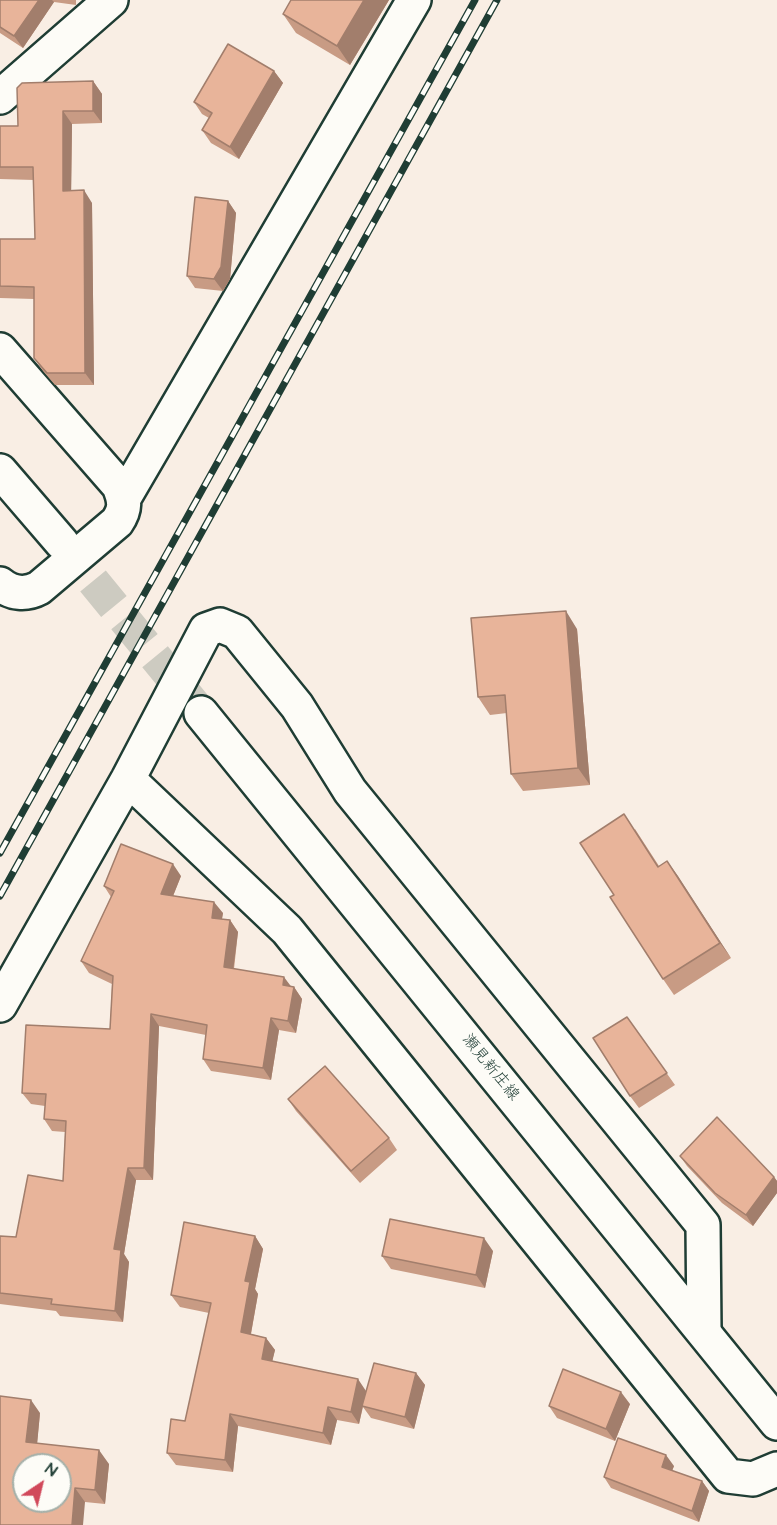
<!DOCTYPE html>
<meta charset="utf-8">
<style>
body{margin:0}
#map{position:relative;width:777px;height:1525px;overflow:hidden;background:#f9eee4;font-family:"Architects Daughter",sans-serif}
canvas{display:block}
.north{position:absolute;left:12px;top:1453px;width:60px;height:60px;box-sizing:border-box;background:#fdfcf7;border:2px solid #a4b0a9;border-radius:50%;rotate:35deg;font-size:16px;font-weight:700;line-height:24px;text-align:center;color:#1f3d34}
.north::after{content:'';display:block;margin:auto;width:21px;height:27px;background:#d1495b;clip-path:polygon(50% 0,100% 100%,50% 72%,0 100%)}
</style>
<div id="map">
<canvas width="777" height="1525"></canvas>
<div class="north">N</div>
</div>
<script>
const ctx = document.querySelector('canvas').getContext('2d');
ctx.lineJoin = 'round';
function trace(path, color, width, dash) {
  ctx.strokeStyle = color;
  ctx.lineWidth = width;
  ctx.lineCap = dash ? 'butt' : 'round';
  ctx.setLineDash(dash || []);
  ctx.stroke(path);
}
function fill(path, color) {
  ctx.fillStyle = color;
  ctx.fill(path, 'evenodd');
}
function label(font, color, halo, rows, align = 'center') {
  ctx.font = font + ' "Architects Daughter","Klee One",sans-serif';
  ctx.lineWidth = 5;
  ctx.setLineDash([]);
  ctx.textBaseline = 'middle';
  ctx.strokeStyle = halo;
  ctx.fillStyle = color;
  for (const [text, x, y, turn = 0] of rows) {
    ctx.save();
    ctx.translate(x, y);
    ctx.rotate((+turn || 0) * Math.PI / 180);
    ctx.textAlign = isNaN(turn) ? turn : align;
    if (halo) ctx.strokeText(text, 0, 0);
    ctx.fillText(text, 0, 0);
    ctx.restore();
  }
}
const majorTunnel = new Path2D(`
 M 62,543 L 201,713`);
const minor = new Path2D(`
 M 0,97 L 111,0
 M 0,350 L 119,486 C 125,501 126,509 117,522 L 39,588 C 26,595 12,594 0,584
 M 124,498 L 414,0
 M 128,779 L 287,930 L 728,1476 L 753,1479 L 777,1469
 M 0,1005 L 128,779 L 206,630 L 220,625 L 237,632 L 297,706 L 350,791 L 703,1225 L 704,1331`);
const major = new Path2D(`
 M 0,471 L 62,543
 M 201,713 L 777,1423`);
const rail = new Path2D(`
 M 0,853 L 475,0
 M 0,896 L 497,0`);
const wall = new Path2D(`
 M 0,0 L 76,0 L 76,5 L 54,2 L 23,48 L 0,33 Z
 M 389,0 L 350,65 L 296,33 L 283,14 Z
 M 274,71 L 283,83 L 239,159 L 211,143 L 202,130 L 209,118 L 202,114 L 194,102 Z
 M 93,81 L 102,94 L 102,123 L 72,124 L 71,191 L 92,203 L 94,385 L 55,385 L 43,371 L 34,358 L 34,299 L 0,298 L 0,239 L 35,239 L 34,180 L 0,179 L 0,126 L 18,126 Z
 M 228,201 L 236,213 L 230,279 L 223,291 L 195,288 L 187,276 Z
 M 577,629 L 590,785 L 523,791 L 511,774 L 507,713 L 490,715 L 478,697 Z
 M 635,829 L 659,866 L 667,861 L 731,958 L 674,995 L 663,979 L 614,895 Z
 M 181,876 L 173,896 L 223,913 L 222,919 L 230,920 L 238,932 L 234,969 L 294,987 L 302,999 L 296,1033 L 279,1030 L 271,1080 L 211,1071 L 203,1059 L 206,1035 L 159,1026 L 153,1180 L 136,1180 L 124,1254 L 129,1262 L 123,1322 L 60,1316 L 56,1311 L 0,1304 L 0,1236 L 16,1237 L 63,1181 L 65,1132 L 52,1131 L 44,1119 L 45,1106 L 31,1104 L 22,1093 L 110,1029 L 112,984 L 89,973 L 81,961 L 111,897 L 104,886 Z
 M 627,1017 L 675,1085 L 639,1108 L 630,1096 Z
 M 288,1099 L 389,1138 L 397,1150 L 360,1183 L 296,1111 Z
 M 680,1156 L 774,1177 L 777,1181 L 777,1193 L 753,1226 L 722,1203 L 687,1166 Z
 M 255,1236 L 263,1249 L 255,1289 L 258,1294 L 251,1334 L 266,1338 L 275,1350 L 272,1361 L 366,1391 L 416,1373 L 425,1385 L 414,1429 L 371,1418 L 363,1407 L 359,1424 L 337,1420 L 331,1445 L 238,1426 L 233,1472 L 176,1465 L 167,1453 L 185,1421 L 209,1313 L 180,1307 L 171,1295 Z
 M 493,1251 L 485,1288 L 391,1269 L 382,1256 Z
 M 630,1404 L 615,1441 L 557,1418 L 549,1406 Z
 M 40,1413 L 37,1443 L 109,1464 L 105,1504 L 85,1502 L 0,1525 Z
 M 674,1466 L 672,1471 L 702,1481 L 709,1491 L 699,1522 L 611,1488 L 604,1477 Z`);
const shadedWall = new Path2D(`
 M 39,0 L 52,0 L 54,2 L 23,48 L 14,36 Z
 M 364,0 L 389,0 L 350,65 L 337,46 Z
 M 274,71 L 283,83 L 239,159 L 230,147 Z
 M 93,81 L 102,94 L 102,123 L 93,111 Z
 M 63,111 L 72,124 L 71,203 L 63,191 Z
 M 84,190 L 92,203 L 94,385 L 85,373 Z
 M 228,201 L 236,213 L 230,279 L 223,291 L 214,279 Z
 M 566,611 L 577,629 L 590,785 L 578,768 Z
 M 667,861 L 678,876 L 731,958 L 720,943 Z
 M 173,864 L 181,876 L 169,906 L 161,894 Z
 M 214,902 L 223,913 L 220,929 L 212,918 Z
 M 230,920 L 238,932 L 232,979 L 224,967 Z
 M 284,977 L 293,989 L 283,985 Z
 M 294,987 L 302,999 L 296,1033 L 288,1021 Z
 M 151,1014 L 159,1026 L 153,1180 L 144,1168 Z
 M 271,1018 L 279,1030 L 271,1080 L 263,1068 Z
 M 128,1168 L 136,1180 L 124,1254 L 129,1262 L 123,1322 L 115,1311 L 114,1249 Z
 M 774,1177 L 777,1181 L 777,1193 L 753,1226 L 746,1215 Z
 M 255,1236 L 263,1249 L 255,1289 L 258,1294 L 249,1344 L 241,1332 L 245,1281 Z
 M 484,1238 L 493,1251 L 485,1288 L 476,1275 Z
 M 266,1338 L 275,1350 L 270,1371 L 262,1359 Z
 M 416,1373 L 425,1385 L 414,1429 L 405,1417 Z
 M 358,1379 L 366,1391 L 359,1424 L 351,1412 Z
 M 621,1392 L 630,1404 L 615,1441 L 606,1429 Z
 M 31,1400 L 40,1413 L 36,1456 L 26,1442 Z
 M 328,1407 L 337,1420 L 331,1445 L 323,1433 Z
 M 230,1414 L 238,1426 L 233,1472 L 225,1460 Z
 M 99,1450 L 109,1464 L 105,1504 L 95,1490 Z
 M 666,1455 L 674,1466 L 669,1478 L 662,1467 Z
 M 702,1481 L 709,1491 L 699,1522 L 692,1511 Z
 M 75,1488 L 85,1502 L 83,1525 L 72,1525 Z`);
const building = new Path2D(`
 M 0,0 L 39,0 L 14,36 L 0,27 Z
 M 291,0 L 364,0 L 337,46 L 283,14 Z
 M 228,44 L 274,71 L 230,147 L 202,130 L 212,113 L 194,102 Z
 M 93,81 L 93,111 L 63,111 L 63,191 L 84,190 L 85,373 L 47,373 L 34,358 L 34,287 L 0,286 L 0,239 L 35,239 L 33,167 L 0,167 L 0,126 L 18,126 L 17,88 L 22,83 Z
 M 195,197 L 228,201 L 221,267 L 214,279 L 187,276 Z
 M 566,611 L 578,768 L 511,774 L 505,695 L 478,697 L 471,618 Z
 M 624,814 L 658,867 L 667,861 L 720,943 L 663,979 L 610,897 L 614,895 L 580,843 Z
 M 121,844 L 173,864 L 161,894 L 214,902 L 212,918 L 230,920 L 224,967 L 284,977 L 283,985 L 294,987 L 288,1021 L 271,1018 L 263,1068 L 203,1059 L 207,1025 L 151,1014 L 144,1168 L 128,1168 L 114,1249 L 121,1250 L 115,1311 L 51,1304 L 52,1299 L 0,1293 L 0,1236 L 16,1237 L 28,1175 L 63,1181 L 66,1121 L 44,1119 L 46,1094 L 22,1093 L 26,1025 L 110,1029 L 113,976 L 81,961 L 114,891 L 104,886 Z
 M 627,1017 L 667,1073 L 630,1096 L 593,1038 Z
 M 325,1066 L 389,1138 L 351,1171 L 288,1099 Z
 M 717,1117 L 774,1177 L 746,1215 L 715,1193 L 680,1156 Z
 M 390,1219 L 484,1238 L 476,1275 L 382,1256 Z
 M 184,1222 L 255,1236 L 245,1281 L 250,1282 L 241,1332 L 266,1338 L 262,1359 L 358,1379 L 351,1412 L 328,1407 L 323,1433 L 230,1414 L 225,1460 L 167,1453 L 171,1419 L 185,1421 L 211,1303 L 171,1295 Z
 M 374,1363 L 416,1373 L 405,1417 L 362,1406 Z
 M 563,1369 L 621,1392 L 606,1429 L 549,1406 Z
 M 0,1396 L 31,1400 L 26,1442 L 99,1450 L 95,1490 L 75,1488 L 72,1525 L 0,1525 ZM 24,1465 L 60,1465 L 60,1501 L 24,1501 Z
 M 618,1438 L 666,1455 L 662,1467 L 702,1481 L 692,1511 L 604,1477 Z`);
const streetNames = [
 ["瀬見新庄線",490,1068,51]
];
trace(majorTunnel, '#cdcbc1', 33, [33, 16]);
trace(minor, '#1f3d34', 38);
trace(major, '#1f3d34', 38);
trace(minor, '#fdfcf7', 33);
trace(major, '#fdfcf7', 33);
trace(rail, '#1f3d34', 7);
trace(rail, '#fdfcf7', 4.5, [14]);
fill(wall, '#c89b84');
fill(shadedWall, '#a27e6c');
fill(building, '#e8b49a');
trace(building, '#a27e6c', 1.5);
label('16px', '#1f3d34', '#fdfcf7', streetNames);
</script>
